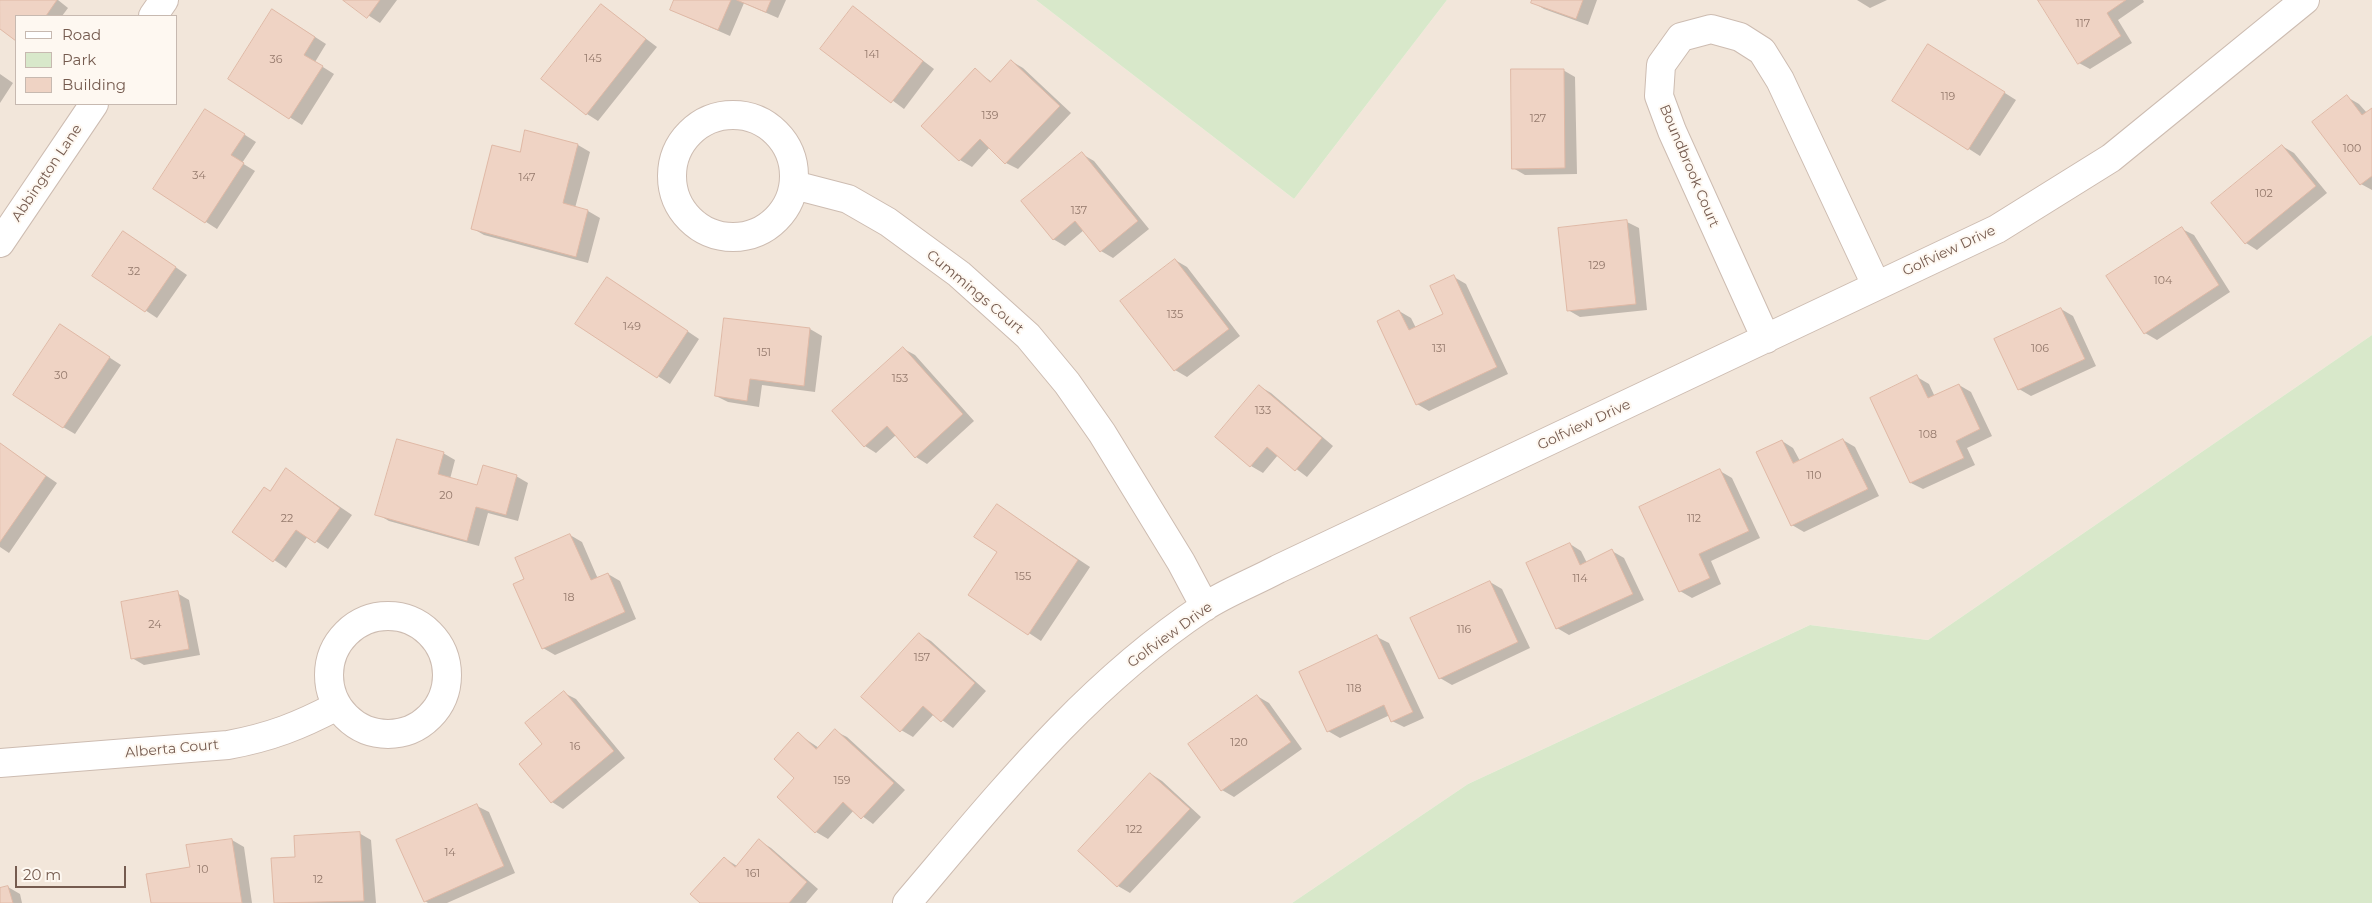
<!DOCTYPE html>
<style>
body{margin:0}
#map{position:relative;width:2372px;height:903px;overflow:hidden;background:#fbf4eb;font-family:Montserrat,sans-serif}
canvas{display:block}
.legend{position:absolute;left:15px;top:15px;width:162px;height:90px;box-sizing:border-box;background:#fef8f1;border:1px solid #c7b9b0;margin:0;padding:6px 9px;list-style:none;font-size:15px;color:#755b4f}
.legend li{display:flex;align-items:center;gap:10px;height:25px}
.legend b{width:25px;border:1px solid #c7b9b0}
.scale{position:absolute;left:15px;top:866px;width:111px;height:22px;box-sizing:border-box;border:2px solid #755b4f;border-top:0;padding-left:6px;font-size:15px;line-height:18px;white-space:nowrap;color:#755b4f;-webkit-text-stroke:4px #fef8f1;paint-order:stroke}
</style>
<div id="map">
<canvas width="2372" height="903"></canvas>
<ul class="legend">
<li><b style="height:6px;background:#fff"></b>Road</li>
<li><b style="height:14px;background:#d8e8ca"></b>Park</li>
<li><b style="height:14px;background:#efd3c4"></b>Building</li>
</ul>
<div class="scale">20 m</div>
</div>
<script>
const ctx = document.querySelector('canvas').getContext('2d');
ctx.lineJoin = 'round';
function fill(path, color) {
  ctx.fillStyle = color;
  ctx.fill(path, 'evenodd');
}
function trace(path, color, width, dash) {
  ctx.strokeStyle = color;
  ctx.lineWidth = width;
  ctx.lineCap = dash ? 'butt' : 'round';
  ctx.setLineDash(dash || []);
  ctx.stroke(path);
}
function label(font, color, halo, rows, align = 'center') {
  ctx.font = font + ' Montserrat,sans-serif';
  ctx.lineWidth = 4;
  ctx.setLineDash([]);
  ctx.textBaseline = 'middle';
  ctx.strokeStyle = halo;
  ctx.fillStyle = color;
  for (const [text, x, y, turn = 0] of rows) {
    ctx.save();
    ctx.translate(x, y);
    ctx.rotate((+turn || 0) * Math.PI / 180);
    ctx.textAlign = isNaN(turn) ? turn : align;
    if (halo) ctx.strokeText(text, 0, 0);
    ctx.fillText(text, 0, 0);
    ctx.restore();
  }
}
const residential = new Path2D(`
 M 0,0 L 1036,0 L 1294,199 L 1447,0 L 2372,0 L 2372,335 L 1928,640 L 1810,625 L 1468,784 L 1292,903 L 0,903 ZM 16,16 L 176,16 L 176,104 L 16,104 Z`);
const green = new Path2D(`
 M 1036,0 L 1447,0 L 1294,199 Z
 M 2372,335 L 2372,903 L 1292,903 L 1468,784 L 1810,625 L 1928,640 Z`);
const shadow = new Path2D(`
 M 0,0 L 58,0 L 68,8 L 62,16 L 16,16 L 16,39 L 0,28 Z
 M 345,0 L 397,0 L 380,23 Z
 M 675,0 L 786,0 L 778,18 L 744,3 L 730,36 L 671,10 Z
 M 1533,0 L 1597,0 L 1588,25 L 1544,9 L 1532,2 Z
 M 1857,0 L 1887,0 L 1870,8 Z
 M 2039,0 L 2143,0 L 2144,2 L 2118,20 L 2132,43 L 2090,69 L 2079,63 Z
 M 601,5 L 657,47 L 598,121 L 587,114 L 543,79 Z
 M 854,8 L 934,69 L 904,109 L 822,48 Z
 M 284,17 L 326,44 L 315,62 L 334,74 L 302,125 L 229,79 Z
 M 1940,52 L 2016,100 L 1980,156 L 1894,101 Z
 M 1011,61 L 1023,68 L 1071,113 L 1018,169 L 1006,163 L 990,147 L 972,167 L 960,160 L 922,126 L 975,70 L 992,82 Z
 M 1563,70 L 1575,77 L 1577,174 L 1525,175 L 1513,168 Z
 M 0,74 L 13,83 L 0,103 Z
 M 2347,97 L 2359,104 L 2367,113 L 2372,109 L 2372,190 L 2361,184 Z
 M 217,117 L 256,142 L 242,163 L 255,171 L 217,229 L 155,189 Z
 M 526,132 L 578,145 L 590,152 L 575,208 L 588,211 L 600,218 L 588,263 L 484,235 L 472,228 L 520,154 Z
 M 2282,146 L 2294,153 L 2327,193 L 2257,250 L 2246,243 Z
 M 1082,154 L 1094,161 L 1149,229 L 1113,258 L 1101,251 L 1084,230 L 1065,246 L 1053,239 Z
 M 1627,222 L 1639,228 L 1647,310 L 1580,317 L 1568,310 Z
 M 2182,229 L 2194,235 L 2230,292 L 2157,340 L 2145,333 Z
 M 135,239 L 187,275 L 157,318 L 94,276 Z
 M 1175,260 L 1187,267 L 1240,336 L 1187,377 L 1175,370 L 1122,302 Z
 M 1454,277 L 1466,284 L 1508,374 L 1429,411 L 1417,404 L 1399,311 L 1411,318 L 1416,328 L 1445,315 Z
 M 619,285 L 699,339 L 670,384 L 577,323 Z
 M 2061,309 L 2073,316 L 2096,366 L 2031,396 L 2019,389 Z
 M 725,319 L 810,329 L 822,336 L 815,392 L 762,385 L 759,407 L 728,402 L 716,396 Z
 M 72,333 L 121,365 L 75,434 L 63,427 Z
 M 904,349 L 915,355 L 974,421 L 927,464 L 916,457 L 896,435 L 876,453 L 865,446 Z
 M 1917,377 L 1929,384 L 1935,397 L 1959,385 L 1971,392 L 1992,436 L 1967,448 L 1975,465 L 1923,489 L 1911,483 Z
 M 1259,386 L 1271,393 L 1333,446 L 1307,477 L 1278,455 L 1263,473 L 1251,466 Z
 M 1843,440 L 1855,447 L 1879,496 L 1804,532 L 1792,525 L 1782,441 L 1793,448 L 1800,461 Z
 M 0,444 L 57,483 L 9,553 L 0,547 Z
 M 443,453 L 455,460 L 450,479 L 478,487 L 516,476 L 528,483 L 518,521 L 488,513 L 479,546 L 389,521 L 377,514 Z
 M 286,470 L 352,515 L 328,549 L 308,536 L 286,568 L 233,532 L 271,492 Z
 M 1720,471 L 1732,478 L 1760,538 L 1711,561 L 1721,584 L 1692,598 L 1680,591 Z
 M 1009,513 L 1090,567 L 1041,641 L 970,594 L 999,551 Z
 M 570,535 L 582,542 L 598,579 L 608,574 L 620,581 L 636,619 L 555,655 L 543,648 L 526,579 Z
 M 1570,544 L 1581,551 L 1587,563 L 1612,551 L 1624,558 L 1644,600 L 1569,635 L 1557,628 L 1527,564 Z
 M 1490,582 L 1502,589 L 1530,648 L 1452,685 L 1440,678 Z
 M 177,593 L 189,600 L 200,655 L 144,665 L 132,658 Z
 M 919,634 L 931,641 L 986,691 L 953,728 L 934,714 L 913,737 L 901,730 Z
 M 1377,637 L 1389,643 L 1424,718 L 1404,727 L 1392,721 L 1390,715 L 1340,738 L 1328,731 Z
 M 564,693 L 576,699 L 625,758 L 563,809 L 552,802 L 544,744 Z
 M 1257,696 L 1269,703 L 1302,749 L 1234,797 L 1222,790 L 1190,744 Z
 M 835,731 L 847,737 L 905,790 L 873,824 L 854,810 L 828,839 L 816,832 L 796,778 L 798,734 L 819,748 Z
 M 1151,774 L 1162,781 L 1201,817 L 1130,893 L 1118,886 L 1079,851 Z
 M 477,806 L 489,812 L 515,873 L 447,903 L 428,903 L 425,901 Z
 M 359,833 L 371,840 L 376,903 L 275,903 L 273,859 L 297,858 Z
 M 232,840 L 244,847 L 252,903 L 152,903 Z
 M 760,841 L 771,848 L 818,889 L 806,903 L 702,903 L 724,858 L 737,866 Z
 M 8,887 L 20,894 L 22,903 L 0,903 L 0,889 Z`);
const building = new Path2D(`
 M 0,0 L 57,0 L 46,16 L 16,16 L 16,41 L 0,29 Z
 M 343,0 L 380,0 L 367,18 Z
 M 674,0 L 731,0 L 718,30 L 670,10 Z
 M 737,0 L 771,0 L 766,12 Z
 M 1532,0 L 1583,0 L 1576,19 L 1531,3 Z
 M 2038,0 L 2126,0 L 2107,13 L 2121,36 L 2078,64 Z
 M 601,4 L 646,39 L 586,115 L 541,79 Z
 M 853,6 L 923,61 L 891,103 L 820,49 Z
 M 272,9 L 315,37 L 304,55 L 323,66 L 289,119 L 228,79 Z
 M 1928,44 L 2005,92 L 1968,150 L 1892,101 Z
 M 1011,60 L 1060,106 L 1005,164 L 980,139 L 959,161 L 921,126 L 975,68 L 990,82 Z
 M 1511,69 L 1564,69 L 1565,168 L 1512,169 Z
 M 2347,95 L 2362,115 L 2372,108 L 2372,176 L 2360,185 L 2312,122 Z
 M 205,109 L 245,134 L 231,155 L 244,163 L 205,223 L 153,189 Z
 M 525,130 L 578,144 L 563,203 L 588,210 L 576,257 L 471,229 L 492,145 L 520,152 Z
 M 2282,145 L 2316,186 L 2245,244 L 2211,203 Z
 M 1082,152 L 1138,221 L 1100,252 L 1075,221 L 1053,240 L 1021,201 Z
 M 1627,220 L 1636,304 L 1567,311 L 1558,228 Z
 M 2182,227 L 2219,285 L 2144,334 L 2106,276 Z
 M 123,231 L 176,267 L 145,312 L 92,276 Z
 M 1175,259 L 1229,329 L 1174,371 L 1120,301 Z
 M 1454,275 L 1497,367 L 1416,405 L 1377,321 L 1399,310 L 1409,330 L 1443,314 L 1430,286 Z
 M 607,277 L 688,331 L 657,378 L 575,324 Z
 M 2061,308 L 2085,359 L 2018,390 L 1994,339 Z
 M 724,318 L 810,328 L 804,386 L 750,379 L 747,401 L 715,396 Z
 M 60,324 L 110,357 L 63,428 L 13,395 Z
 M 903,347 L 963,414 L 915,458 L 887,426 L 864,447 L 832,411 Z
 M 1917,375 L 1928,398 L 1959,384 L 1980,429 L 1956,441 L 1964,458 L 1910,483 L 1870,398 Z
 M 1259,385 L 1322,438 L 1295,471 L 1267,447 L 1250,467 L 1215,437 Z
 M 397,439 L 444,452 L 438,474 L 477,485 L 483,465 L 517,475 L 506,515 L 476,507 L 467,541 L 375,515 Z
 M 1843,439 L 1868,489 L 1791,526 L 1756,452 L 1782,440 L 1793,463 Z
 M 0,443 L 46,476 L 0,542 Z
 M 286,468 L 340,508 L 315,543 L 296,530 L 273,562 L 232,532 L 264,487 L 270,491 Z
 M 1720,469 L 1749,531 L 1699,554 L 1710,578 L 1679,592 L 1639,507 Z
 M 997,504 L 1078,560 L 1028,635 L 968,595 L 997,552 L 974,537 Z
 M 570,534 L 591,580 L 608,573 L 625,612 L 542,649 L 513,584 L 524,579 L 515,558 Z
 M 1570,543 L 1580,565 L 1612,549 L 1633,594 L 1556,629 L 1526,563 Z
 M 1490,581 L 1518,642 L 1439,679 L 1410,618 Z
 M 178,591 L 189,649 L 131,659 L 121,602 Z
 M 919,633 L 975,683 L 941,722 L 923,706 L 900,732 L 861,697 Z
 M 1377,635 L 1413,712 L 1391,722 L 1384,705 L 1327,732 L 1299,672 Z
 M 564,691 L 614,751 L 551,803 L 519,764 L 542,744 L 525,723 Z
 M 1257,695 L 1291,742 L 1221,791 L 1188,744 Z
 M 835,729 L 894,783 L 861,819 L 843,802 L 815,833 L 777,797 L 794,778 L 774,759 L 798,732 L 816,749 Z
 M 1150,773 L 1190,809 L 1117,887 L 1078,851 Z
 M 477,804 L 504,866 L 424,902 L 396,840 Z
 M 360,832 L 364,901 L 274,903 L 271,858 L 295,857 L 294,836 Z
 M 232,839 L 242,903 L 151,903 L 146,874 L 190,867 L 186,845 Z
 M 759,839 L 807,882 L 789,903 L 700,903 L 690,894 L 724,857 L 735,867 Z
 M 8,886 L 13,903 L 0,903 L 0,888 Z`);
const minor = new Path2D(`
 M 153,16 L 164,0
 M672 176a61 61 0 1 1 122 0a61 61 0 1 1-122 0Z
 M 794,185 L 848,199 L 888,222 L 959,274 L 1028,336 L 1067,383 L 1102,433 L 1181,562 L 1205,607
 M 0,243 L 94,104
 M 1766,339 L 1672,131 L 1659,96 L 1661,65 L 1681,37 L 1711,29 L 1740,37 L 1762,51 L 1780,80 L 1876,285
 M329 675a59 59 0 1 1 118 0a59 59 0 1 1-118 0Z
 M 0,763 L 228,745 C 271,737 299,726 337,706
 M 907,903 C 999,795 1084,687 1204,607 C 1227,592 1254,582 1278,569 L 1997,229 L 2111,158 L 2305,0`);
const numberNames = [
 ["117",2083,24],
 ["141",872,55],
 ["145",593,59],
 ["36",276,60],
 ["119",1948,97],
 ["139",990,116],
 ["127",1538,119],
 ["100",2352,149],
 ["34",199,176],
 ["147",527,178],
 ["102",2264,194],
 ["137",1079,211],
 ["129",1597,266],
 ["32",134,272],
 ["104",2163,281],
 ["135",1175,315],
 ["149",632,327],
 ["131",1439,349],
 ["106",2040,349],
 ["151",764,353],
 ["30",61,376],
 ["153",900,379],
 ["133",1263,411],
 ["108",1928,435],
 ["110",1814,476],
 ["20",446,496],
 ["22",287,519],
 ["112",1694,519],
 ["155",1023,577],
 ["114",1580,579],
 ["18",569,598],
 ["24",155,625],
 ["116",1464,630],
 ["157",922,658],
 ["118",1354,689],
 ["120",1239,743],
 ["16",575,747],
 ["159",842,781],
 ["122",1134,830],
 ["14",450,853],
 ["10",203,870],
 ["161",753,874],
 ["12",318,880]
];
const streetNames = [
 ["Boundbrook Court",1689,166,67],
 ["Abbington Lane",47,173,-56],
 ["Golfview Drive",1949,251,-25],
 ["Cummings Court",975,292,40],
 ["Golfview Drive",1584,425,-25],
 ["Golfview Drive",1170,635,-36],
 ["Alberta Court",172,749,-5]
];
fill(residential, '#f2e6da');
fill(green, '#d8e8ca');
fill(shadow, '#0003');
fill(building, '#efd3c4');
trace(building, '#e0b9a6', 1);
trace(minor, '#cdbcb1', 30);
trace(minor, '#fff', 28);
label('11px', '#94796c', null, numberNames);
label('14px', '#755b4f', '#fef8f1', streetNames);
</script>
